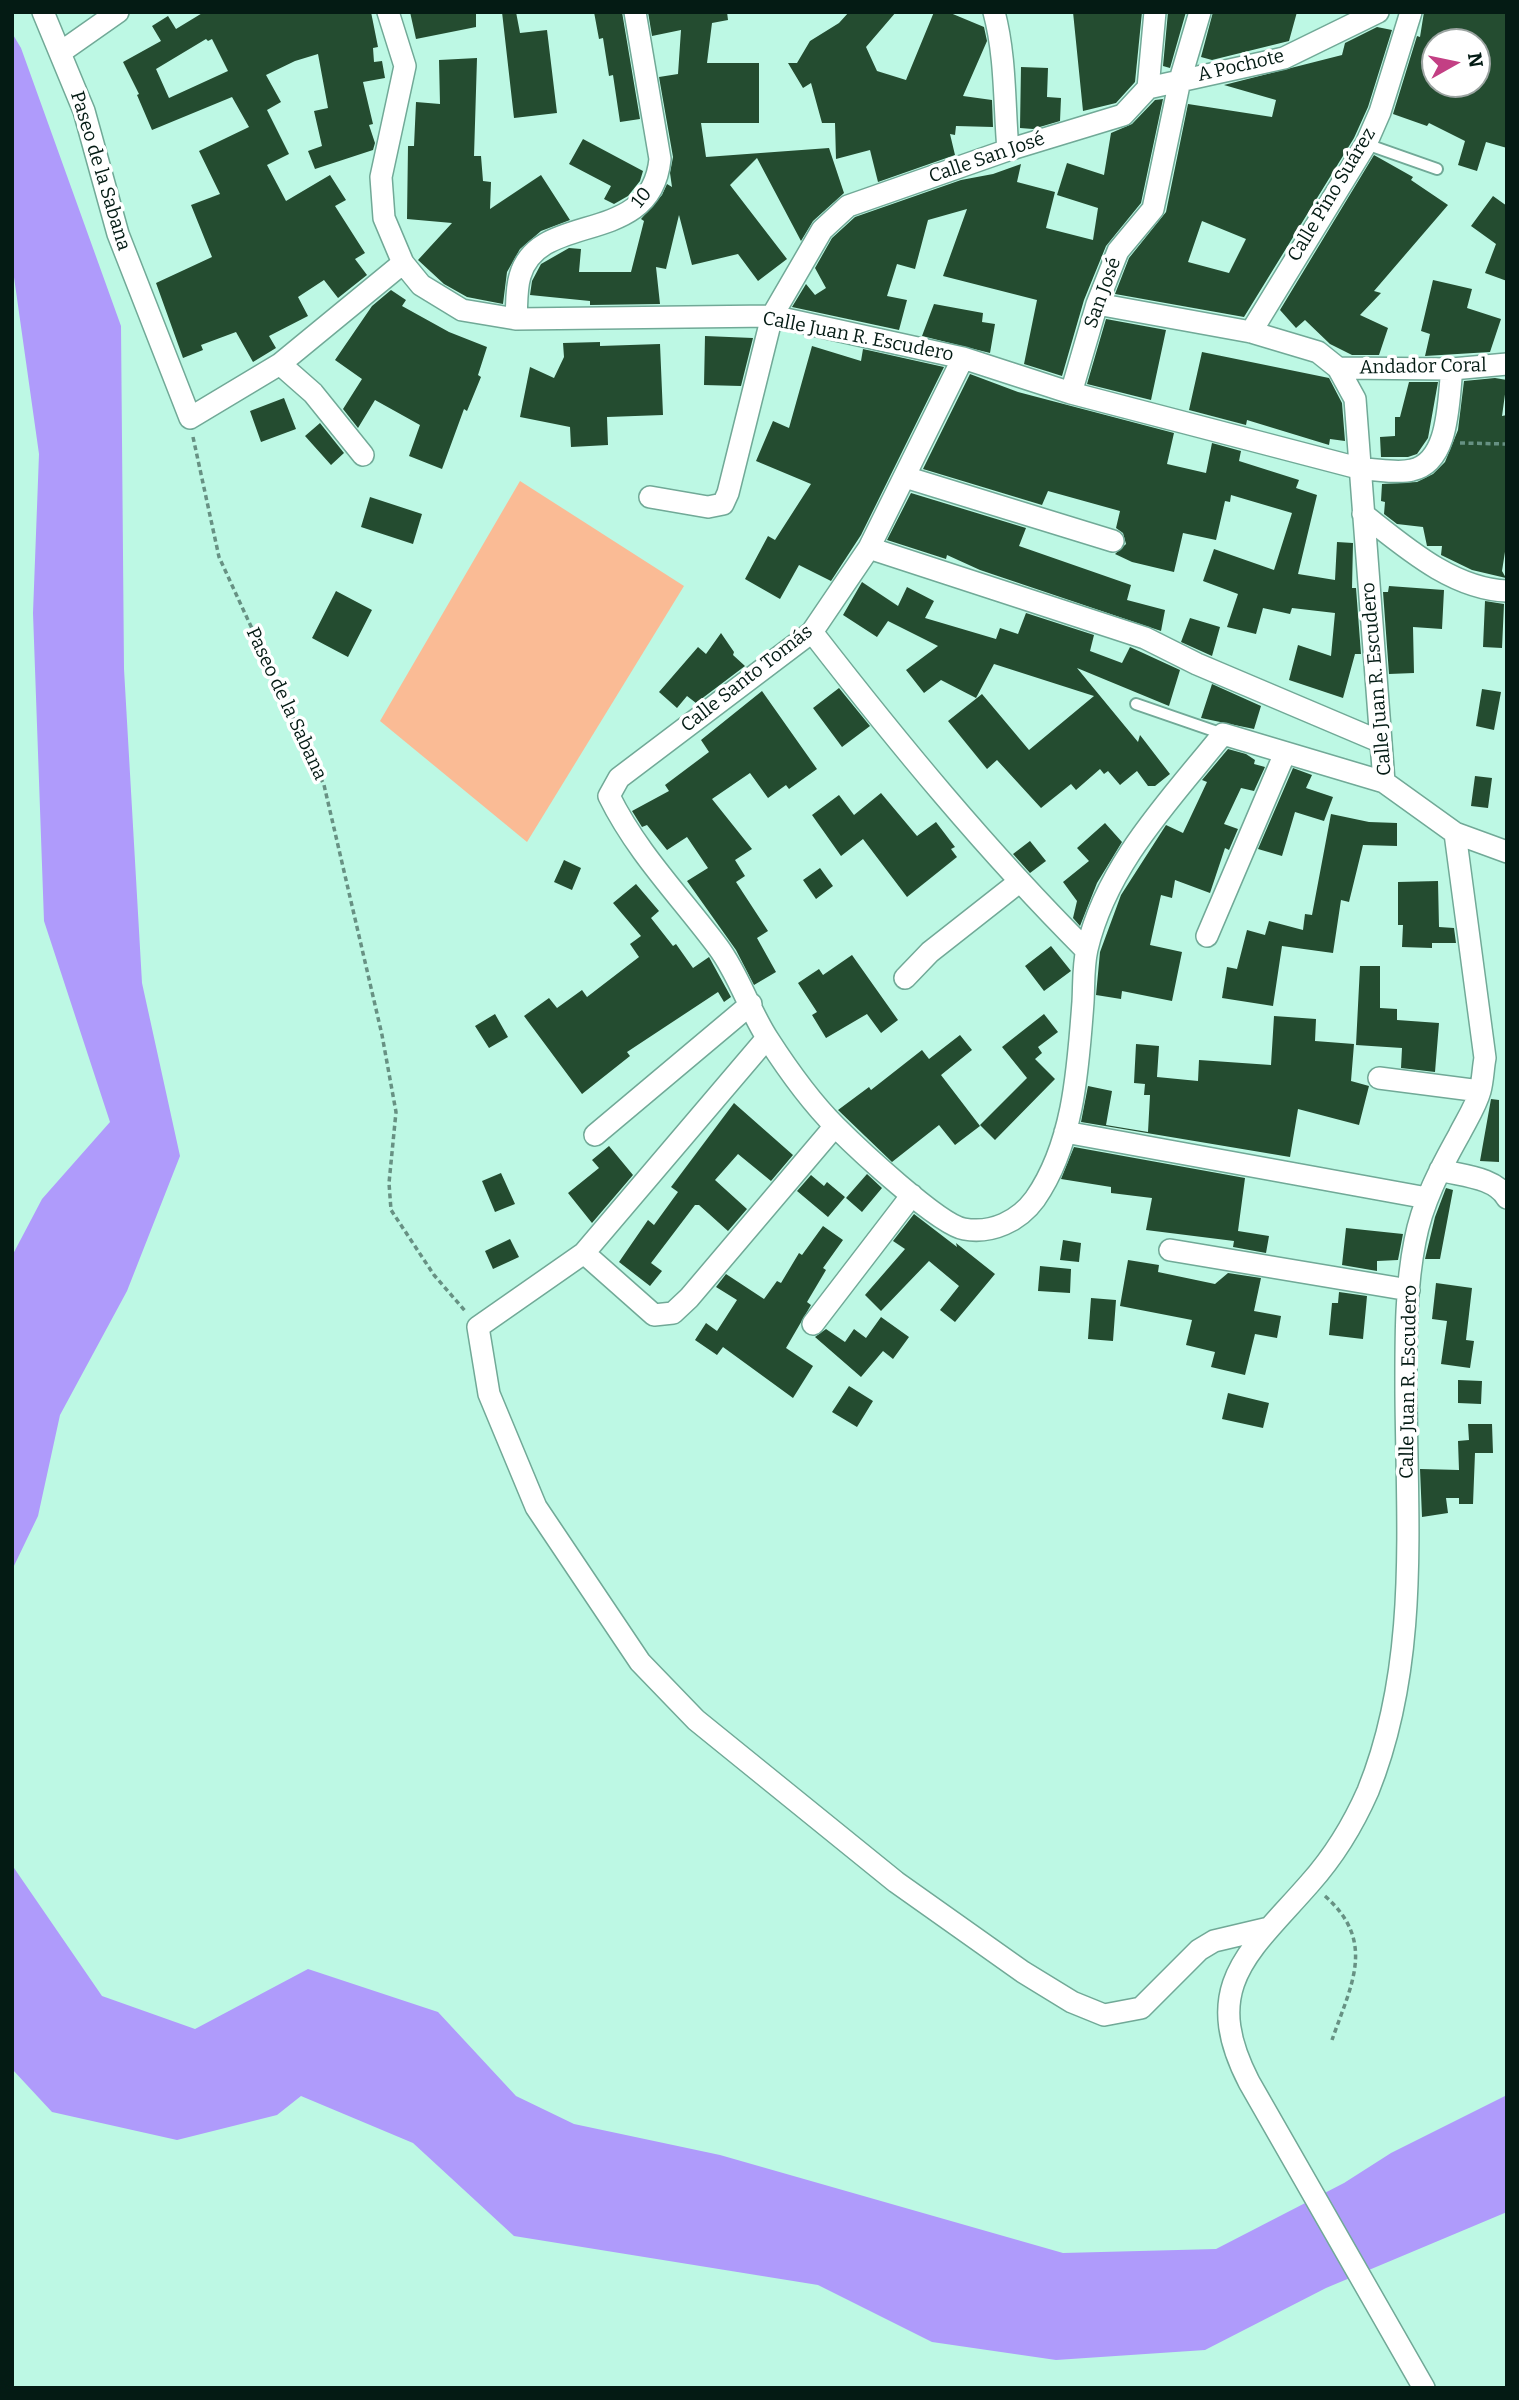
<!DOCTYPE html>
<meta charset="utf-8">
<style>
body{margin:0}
#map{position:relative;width:1519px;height:2400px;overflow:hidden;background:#bdf8e4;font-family:Bitter,serif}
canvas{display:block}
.frame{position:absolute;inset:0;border:14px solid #041b14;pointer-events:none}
.north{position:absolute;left:1421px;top:28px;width:70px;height:70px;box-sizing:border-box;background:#fff;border:2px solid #9ba4a1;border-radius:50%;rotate:81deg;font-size:19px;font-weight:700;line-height:28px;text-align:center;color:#041b14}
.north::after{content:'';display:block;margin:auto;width:24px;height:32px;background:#c33f84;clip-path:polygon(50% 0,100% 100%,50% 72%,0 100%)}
</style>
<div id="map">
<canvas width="1519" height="2400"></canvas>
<div class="frame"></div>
<div class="north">N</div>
</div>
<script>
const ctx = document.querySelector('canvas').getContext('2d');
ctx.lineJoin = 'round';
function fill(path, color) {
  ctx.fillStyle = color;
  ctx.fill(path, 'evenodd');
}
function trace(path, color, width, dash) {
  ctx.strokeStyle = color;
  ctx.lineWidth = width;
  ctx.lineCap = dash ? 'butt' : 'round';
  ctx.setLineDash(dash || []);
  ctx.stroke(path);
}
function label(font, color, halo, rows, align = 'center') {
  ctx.font = font + ' Bitter,serif';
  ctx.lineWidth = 7;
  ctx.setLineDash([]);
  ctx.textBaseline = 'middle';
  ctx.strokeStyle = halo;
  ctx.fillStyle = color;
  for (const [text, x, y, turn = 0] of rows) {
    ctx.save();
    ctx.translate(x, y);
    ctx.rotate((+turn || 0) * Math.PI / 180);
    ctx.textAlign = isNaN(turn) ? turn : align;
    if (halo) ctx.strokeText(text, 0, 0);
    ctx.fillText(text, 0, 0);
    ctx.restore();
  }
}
const green = new Path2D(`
 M 520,481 L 684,586 L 527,842 L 380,721 Z`);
const water = new Path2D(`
 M 12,33 L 21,48 L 121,326 L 124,669 L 142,983 L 180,1156 L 127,1291 L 60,1415 L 38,1516 L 12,1570 L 12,1256 L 42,1199 L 110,1122 L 44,921 L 33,613 L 39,454 L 12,263 Z
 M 12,1865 L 102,1996 L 195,2029 L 308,1969 L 438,2012 L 516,2096 L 574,2124 L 720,2155 L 1063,2253 L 1216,2249 L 1344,2183 L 1391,2153 L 1507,2095 L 1507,2212 L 1326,2288 L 1205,2350 L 1056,2360 L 932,2342 L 818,2285 L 514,2236 L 413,2143 L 301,2096 L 277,2115 L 177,2140 L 52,2112 L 12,2069 Z`);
const building = new Path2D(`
 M 204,12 L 371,12 L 378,47 L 373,48 L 374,62 L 382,61 L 385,78 L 363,82 L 373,124 L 369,125 L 375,143 L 373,150 L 315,169 L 308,151 L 322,146 L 314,111 L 328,108 L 318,54 L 295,61 L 266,75 L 281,102 L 267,110 L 289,154 L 267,165 L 286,201 L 330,175 L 346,200 L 335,206 L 365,253 L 355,259 L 367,275 L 338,298 L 324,280 L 298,297 L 308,316 L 269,336 L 276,348 L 253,362 L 236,332 L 201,345 L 203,350 L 183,358 L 156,283 L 212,257 L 191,205 L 220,194 L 199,151 L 249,127 L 232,97 L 152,130 L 137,95 L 139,94 L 123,62 L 161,41 L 152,26 L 168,16 L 176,29 ZM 206,39 L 208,41 L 212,39 L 228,71 L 169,98 L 156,69 Z
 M 410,12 L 476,12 L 476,27 L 416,39 Z
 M 502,12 L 516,12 L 520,33 L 547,30 L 557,113 L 514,118 Z
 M 594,12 L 622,12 L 640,119 L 620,122 L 613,75 L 609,76 L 603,38 L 599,39 Z
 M 648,12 L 727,12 L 728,20 L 712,23 L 707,63 L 759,63 L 759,123 L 701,123 L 706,157 L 829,148 L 844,193 L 813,221 L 801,241 L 757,158 L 730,185 L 787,259 L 758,281 L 738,254 L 692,265 L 679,215 L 666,269 L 656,267 L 660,304 L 590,305 L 590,301 L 530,295 L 532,281 L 541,264 L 569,248 L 581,249 L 579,272 L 631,272 L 644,221 L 641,219 L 662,195 L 667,184 L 672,187 L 670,173 L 673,157 L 659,77 L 678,74 L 681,30 L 652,36 Z
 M 849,12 L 896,12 L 866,47 L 877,71 L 906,80 L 934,12 L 948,12 L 984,27 L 987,41 L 963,96 L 992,100 L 993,127 L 956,126 L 955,135 L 950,134 L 955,155 L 878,182 L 870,150 L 836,159 L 835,123 L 822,123 L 811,83 L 803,88 L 788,63 L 797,63 L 810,41 L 839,23 Z
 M 1073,12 L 1142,12 L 1135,82 L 1116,103 L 1083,111 Z
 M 1168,12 L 1186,12 L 1170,68 L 1163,66 Z
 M 1213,12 L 1297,12 L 1289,41 L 1212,60 L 1201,57 Z
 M 1424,12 L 1507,12 L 1507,148 L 1486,142 L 1477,171 L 1458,165 L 1465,141 L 1429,123 L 1427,126 L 1393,114 L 1417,36 L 1420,37 ZM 1435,42 L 1477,42 L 1477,84 L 1435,84 Z
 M 1377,27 L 1392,30 L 1368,107 L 1354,138 L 1244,317 L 1115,294 L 1129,258 L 1166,212 L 1188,104 L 1272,117 L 1276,100 L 1224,85 L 1342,55 L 1345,43 ZM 1202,221 L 1246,239 L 1229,273 L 1188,262 Z
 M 477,58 L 474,156 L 481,156 L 483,181 L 491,182 L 490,209 L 541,175 L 570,220 L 541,231 L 520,249 L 507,272 L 503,304 L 467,297 L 444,284 L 418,260 L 452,223 L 407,219 L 408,146 L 414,146 L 416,102 L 440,104 L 439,60 Z
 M 1021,67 L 1048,68 L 1047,97 L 1061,98 L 1060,121 L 1033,129 L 1020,128 Z
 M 1163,99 L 1141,203 L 1106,246 L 1084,300 L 1062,376 L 1024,364 L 1037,300 L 943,276 L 967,209 L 928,220 L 915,269 L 897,264 L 887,296 L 907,300 L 899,330 L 792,307 L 806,284 L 815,295 L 826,288 L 815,268 L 832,238 L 855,217 L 961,180 L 993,174 L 1021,164 L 1017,182 L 1055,192 L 1046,228 L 1093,240 L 1098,208 L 1057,195 L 1067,163 L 1104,175 L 1111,133 L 1132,124 L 1155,100 Z
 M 583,139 L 643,171 L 640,181 L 628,196 L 614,204 L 604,199 L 611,186 L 569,164 Z
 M 1374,155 L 1413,177 L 1411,180 L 1448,205 L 1374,291 L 1381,293 L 1360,315 L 1388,328 L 1379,355 L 1352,355 L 1330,344 L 1305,320 L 1296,328 L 1280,310 Z
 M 1493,196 L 1507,206 L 1507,281 L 1485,273 L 1496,244 L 1471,226 Z
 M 1433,280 L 1472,289 L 1467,308 L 1501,319 L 1490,352 L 1425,356 L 1430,334 L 1421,331 Z
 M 391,290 L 406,300 L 402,306 L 449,332 L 487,347 L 478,375 L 481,377 L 467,411 L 464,409 L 442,469 L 409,456 L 420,425 L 375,400 L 358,428 L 343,409 L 362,379 L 335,360 L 372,306 Z
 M 934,304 L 983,313 L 982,322 L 995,324 L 990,353 L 922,336 Z
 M 1106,319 L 1166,330 L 1151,400 L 1087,384 Z
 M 705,336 L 753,338 L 741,386 L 704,385 Z
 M 600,342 L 600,346 L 660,344 L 663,415 L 607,417 L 608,445 L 571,447 L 570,427 L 520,417 L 530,367 L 554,378 L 564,357 L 563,343 Z
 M 812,346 L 861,361 L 863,349 L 944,367 L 861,535 L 831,581 L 799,565 L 780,599 L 745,579 L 768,536 L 775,540 L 811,484 L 756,461 L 773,421 L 789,428 Z
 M 1202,352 L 1329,378 L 1342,403 L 1345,441 L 1330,439 L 1329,445 L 1247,420 L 1246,425 L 1189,410 Z
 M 970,374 L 1018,392 L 1174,433 L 1167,464 L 1206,473 L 1212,443 L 1241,451 L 1239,461 L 1299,480 L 1296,488 L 1317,495 L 1298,574 L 1335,580 L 1337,542 L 1353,543 L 1352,588 L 1356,588 L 1361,654 L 1355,654 L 1343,698 L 1289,680 L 1298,645 L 1331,656 L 1335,613 L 1292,608 L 1290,614 L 1263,608 L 1256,634 L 1227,627 L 1238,594 L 1203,581 L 1214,549 L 1274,570 L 1292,513 L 1231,495 L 1230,502 L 1225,501 L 1216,540 L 1183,533 L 1174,572 L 1132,562 L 1115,554 L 1126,544 L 1123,533 L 1116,528 L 1120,511 L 1048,491 L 1042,505 L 923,469 Z
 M 1495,378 L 1507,380 L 1502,416 L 1507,415 L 1507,539 L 1502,571 L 1506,578 L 1472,570 L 1441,555 L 1442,546 L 1427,546 L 1423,527 L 1397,524 L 1384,514 L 1385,502 L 1381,501 L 1382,484 L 1417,482 L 1433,474 L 1445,462 L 1458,430 L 1464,381 Z
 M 1409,382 L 1438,382 L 1428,438 L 1417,454 L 1408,457 L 1381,457 L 1380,437 L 1395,436 L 1395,417 L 1400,417 Z
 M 284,398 L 296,429 L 261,442 L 250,411 Z
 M 320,423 L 344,453 L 331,465 L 305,436 Z
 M 911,493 L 1026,528 L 1019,546 L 1131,585 L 1127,600 L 1165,610 L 1161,631 L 980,570 L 947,555 L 946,559 L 887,540 Z
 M 370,497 L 422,514 L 413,544 L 361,527 Z
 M 862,582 L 898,606 L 907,587 L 934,601 L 925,618 L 996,639 L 1000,628 L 1018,634 L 1026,613 L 1094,635 L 1090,651 L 1122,663 L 1130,647 L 1180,670 L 1169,706 L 1077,668 L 1138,742 L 1140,735 L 1170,774 L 1155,786 L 1148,786 L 1137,771 L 1120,785 L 1108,771 L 1104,774 L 1100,769 L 1076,790 L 1071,784 L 1041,808 L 997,760 L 987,769 L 948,721 L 982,694 L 1029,750 L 1094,696 L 994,664 L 976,698 L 941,680 L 924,693 L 906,670 L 938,646 L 888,621 L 877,637 L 843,615 Z
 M 1389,586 L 1444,590 L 1442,629 L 1413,627 L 1414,673 L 1389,674 L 1383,592 L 1388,592 Z
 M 336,591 L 372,610 L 348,657 L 312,638 Z
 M 1485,601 L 1504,604 L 1502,648 L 1483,647 Z
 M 1190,618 L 1220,627 L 1212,656 L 1181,642 Z
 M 721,633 L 734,652 L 733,655 L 745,666 L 696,703 L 687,696 L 677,708 L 659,692 L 698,647 L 706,654 Z
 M 1212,684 L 1261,706 L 1254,729 L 1201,718 Z
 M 839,688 L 870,726 L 842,747 L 813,708 Z
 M 1482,689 L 1501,692 L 1494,730 L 1476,726 Z
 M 762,691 L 817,769 L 789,789 L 786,785 L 768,798 L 750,773 L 712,799 L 752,849 L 735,860 L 745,876 L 736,882 L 768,931 L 757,938 L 776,972 L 754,985 L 736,950 L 687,881 L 708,868 L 687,837 L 667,850 L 647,825 L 642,827 L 632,811 L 669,791 L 665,785 L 709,752 L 701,740 Z
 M 1228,749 L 1246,754 L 1255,760 L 1254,764 L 1265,767 L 1254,791 L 1241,788 L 1224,824 L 1238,829 L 1229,850 L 1225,848 L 1210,893 L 1175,880 L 1172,898 L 1161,895 L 1150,945 L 1182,952 L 1172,1001 L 1122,991 L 1121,999 L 1096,995 L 1100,952 L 1121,895 L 1166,825 L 1183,833 L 1207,782 L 1202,780 Z
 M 1293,768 L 1312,775 L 1306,788 L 1333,797 L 1324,821 L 1295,812 L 1282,856 L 1258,849 Z
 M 1475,776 L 1492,778 L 1488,808 L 1471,806 Z
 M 881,793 L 917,836 L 936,822 L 955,847 L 951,849 L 957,857 L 907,897 L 863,839 L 841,856 L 812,815 L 839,795 L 854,815 Z
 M 1331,814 L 1369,822 L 1397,823 L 1397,846 L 1363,845 L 1349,902 L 1341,900 L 1333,953 L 1282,946 L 1273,1006 L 1222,998 L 1227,967 L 1237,969 L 1247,930 L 1265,935 L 1269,921 L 1303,930 L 1305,914 L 1312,915 Z
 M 1105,823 L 1122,842 L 1097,883 L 1080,926 L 1073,918 L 1077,901 L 1063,882 L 1089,861 L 1077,848 Z
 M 1030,841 L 1046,861 L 1030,873 L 1013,854 Z
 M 564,860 L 581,868 L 572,890 L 554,882 Z
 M 820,868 L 833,886 L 816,899 L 803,880 Z
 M 1438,881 L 1439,927 L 1454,928 L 1456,943 L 1432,943 L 1432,948 L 1402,947 L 1403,925 L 1398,925 L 1398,882 Z
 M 636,884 L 659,911 L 651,918 L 673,946 L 676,944 L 693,968 L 709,957 L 731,997 L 724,1002 L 718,992 L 627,1052 L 630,1056 L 582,1094 L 524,1016 L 549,998 L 557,1008 L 582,990 L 587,997 L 639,957 L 630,944 L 641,936 L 613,903 Z
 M 1051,946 L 1071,971 L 1044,991 L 1025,966 Z
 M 852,955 L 898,1020 L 881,1033 L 867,1014 L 826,1038 L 812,1015 L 817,1012 L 798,983 L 819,969 L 823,975 Z
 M 1360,966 L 1380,966 L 1380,1008 L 1397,1009 L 1397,1020 L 1439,1023 L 1435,1072 L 1401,1068 L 1402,1048 L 1356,1045 Z
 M 495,1014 L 508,1037 L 489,1048 L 475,1026 Z
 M 1044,1014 L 1058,1032 L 1038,1047 L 1042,1053 L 1035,1059 L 1055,1079 L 995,1140 L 980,1125 L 1027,1078 L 1002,1047 Z
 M 1274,1016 L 1316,1019 L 1315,1041 L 1354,1044 L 1351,1081 L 1369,1086 L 1359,1125 L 1298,1109 L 1290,1157 L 1081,1122 L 1088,1086 L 1112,1091 L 1106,1125 L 1148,1132 L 1150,1095 L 1144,1095 L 1145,1084 L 1134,1083 L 1136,1044 L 1159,1046 L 1157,1077 L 1198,1081 L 1199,1060 L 1271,1065 Z
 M 960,1035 L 972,1050 L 941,1075 L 980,1126 L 955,1145 L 939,1125 L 892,1162 L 838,1110 L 869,1087 L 871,1090 L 922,1050 L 929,1059 Z
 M 1491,1099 L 1499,1100 L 1499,1162 L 1480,1161 Z
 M 734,1103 L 793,1155 L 771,1181 L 738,1154 L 715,1180 L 747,1209 L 728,1231 L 699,1205 L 695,1205 L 651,1263 L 662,1271 L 650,1286 L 619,1262 L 648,1220 L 654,1225 L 678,1192 L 671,1187 Z
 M 609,1146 L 633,1175 L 592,1223 L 568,1193 L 599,1168 L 592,1160 Z
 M 1074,1147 L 1245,1178 L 1238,1231 L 1269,1236 L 1266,1253 L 1233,1247 L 1234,1241 L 1146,1230 L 1152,1198 L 1111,1193 L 1111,1187 L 1061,1179 Z
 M 501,1173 L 515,1204 L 495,1212 L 482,1181 Z
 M 867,1174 L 882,1188 L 862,1212 L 846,1198 Z
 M 811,1175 L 824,1186 L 827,1182 L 845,1197 L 828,1217 L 797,1191 Z
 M 1446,1188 L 1453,1190 L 1440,1259 L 1425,1259 L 1435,1217 Z
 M 914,1214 L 957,1247 L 956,1243 L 995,1274 L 955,1322 L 940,1310 L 959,1286 L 929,1261 L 881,1311 L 865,1295 L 905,1249 L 893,1241 Z
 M 823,1226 L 843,1240 L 823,1268 L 826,1270 L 807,1302 L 811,1305 L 786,1348 L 813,1366 L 793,1398 L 723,1347 L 717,1355 L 695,1340 L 706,1323 L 717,1331 L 737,1300 L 716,1287 L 726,1274 L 764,1299 L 777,1281 L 781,1283 L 799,1253 L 802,1255 Z
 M 1346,1228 L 1403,1234 L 1398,1260 L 1377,1261 L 1377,1271 L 1342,1265 Z
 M 510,1239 L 519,1257 L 493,1269 L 485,1251 Z
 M 1063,1240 L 1081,1243 L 1079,1262 L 1060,1260 Z
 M 1128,1260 L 1159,1265 L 1158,1272 L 1215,1284 L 1228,1273 L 1261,1278 L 1254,1311 L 1281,1316 L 1277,1338 L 1255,1334 L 1245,1375 L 1211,1367 L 1215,1352 L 1186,1345 L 1192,1320 L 1120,1306 Z
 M 1040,1266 L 1071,1269 L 1070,1293 L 1038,1291 Z
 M 1436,1283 L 1472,1288 L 1466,1340 L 1474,1341 L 1470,1368 L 1441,1364 L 1447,1321 L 1432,1319 Z
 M 1339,1292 L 1367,1296 L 1363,1339 L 1329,1335 L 1332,1303 L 1338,1303 Z
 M 1091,1298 L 1116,1300 L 1113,1341 L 1088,1339 Z
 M 881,1317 L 909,1337 L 893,1359 L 883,1351 L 861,1377 L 815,1337 L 826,1329 L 845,1342 L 854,1329 L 866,1338 Z
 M 1458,1380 L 1482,1381 L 1481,1404 L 1458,1403 Z
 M 849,1386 L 873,1401 L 857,1427 L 832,1412 Z
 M 1228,1393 L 1269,1403 L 1263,1428 L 1222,1419 Z
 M 1468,1424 L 1492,1424 L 1493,1453 L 1475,1453 L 1473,1504 L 1459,1504 L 1459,1498 L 1446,1498 L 1448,1513 L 1422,1517 L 1420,1469 L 1459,1470 L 1458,1441 L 1469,1440 Z`);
const path = new Path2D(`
 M 193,437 L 219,557 L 324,785 L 382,1035 L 396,1112 L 389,1183 L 391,1210 L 434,1275 L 466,1312
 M 1460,443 L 1507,444
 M 1325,1896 C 1377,1942 1351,1985 1332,2040`);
const service = new Path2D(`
 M 1366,144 L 1437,169
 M 1136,704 L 1223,734`);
const minor = new Path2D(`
 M 43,12 L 84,111 L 118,234 L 190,418 L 280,364 L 403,263
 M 388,12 L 405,66 L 381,177 L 384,218 L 403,263 L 421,285 L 462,310 L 516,319 L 772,316 L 963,358 L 1071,393 L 1362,469 C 1377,469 1397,474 1412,470 C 1450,462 1448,400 1452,369
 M 994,12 C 1006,57 1004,104 1008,150
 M 61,52 L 118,12
 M 1148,88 L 1155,12
 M 1097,304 L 1251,332 L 1318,352 L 1338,368 L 1355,399 L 1384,782
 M 516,319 C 517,305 516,289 520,276 C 539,209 651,249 660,159 L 635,12
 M 1251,332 L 1366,144 L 1380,112 L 1411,12
 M 963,358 L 869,548 L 812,632 L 619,778 L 609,796 C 637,853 680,896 718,947 C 739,975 749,1010 768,1039 C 786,1067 813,1104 836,1127 C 857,1148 939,1225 964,1229 C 992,1234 1019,1221 1035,1199 C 1074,1143 1078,1068 1083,1002 C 1084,985 1083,966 1087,949 C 1107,864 1170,800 1223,734 L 1384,782 L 1455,833 L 1507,852
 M 280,364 L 313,393 L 363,455
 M 1338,368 L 1452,369 L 1507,364
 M 1071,393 L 1097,304 L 1118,251 L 1153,209 L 1180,80 L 1200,12
 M 905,477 L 1113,541
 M 650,497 L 708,507 L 723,504 L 728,493 L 772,316 L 822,230 L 848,206 L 1008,150 L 1123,115 L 1148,88 L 1284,58 L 1378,12
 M 1363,514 C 1405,547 1452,589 1507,591
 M 869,548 L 1145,638 L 1197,664 L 1381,742
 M 812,632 C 898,743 987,851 1086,950
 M 1207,936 L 1285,753
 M 905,978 L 930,952 L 1019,882
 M 767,1038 L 584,1253 L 478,1327 L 489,1394 L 536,1507 L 640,1662 L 696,1720 L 896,1882 L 1023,1972 L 1072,2002 L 1104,2015 L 1141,2008 L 1199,1950 L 1214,1941 L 1269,1928
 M 1379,1078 L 1480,1091
 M 1065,1132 L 1427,1198
 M 595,1135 L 751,1004
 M 1440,1170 C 1462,1176 1495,1177 1507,1198
 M 1170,1250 L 1409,1290
 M 584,1253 L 654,1315 L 673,1313 L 689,1298 L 835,1126
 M 813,1324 L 912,1195
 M 1424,2388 L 1249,2082 C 1199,1985 1250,1952 1310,1883 C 1335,1855 1353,1825 1368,1791 C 1419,1665 1407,1527 1406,1394 C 1406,1344 1405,1291 1415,1241 C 1422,1203 1440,1169 1459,1135 C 1466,1121 1476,1106 1480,1091 C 1483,1080 1483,1068 1485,1058 L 1455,833`);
const streetNames = [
 ["A Pochote",1241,66,-13],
 ["Calle San José",987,158,-19],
 ["Paseo de la Sabana",100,171,73],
 ["Calle Pino Suárez",1332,195,-59],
 ["10",642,198,-50],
 ["San José",1103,293,-70],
 ["Calle Juan R. Escudero",858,337,11],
 ["Andador Coral",1423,367,-1],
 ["Calle Santo Tomás",747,679,-38],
 ["Calle Juan R. Escudero",1377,679,-95],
 ["Paseo de la Sabana",286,704,65],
 ["Calle Juan R. Escudero",1409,1382,-89]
];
fill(green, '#fabb95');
fill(water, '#af9bfb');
fill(building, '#244c30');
trace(service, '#71a997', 14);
trace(minor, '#71a997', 24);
trace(path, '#679183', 3.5, [5, 3.5]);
trace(service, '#fff', 10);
trace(minor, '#fff', 21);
label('19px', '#041b14', '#fff', streetNames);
</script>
